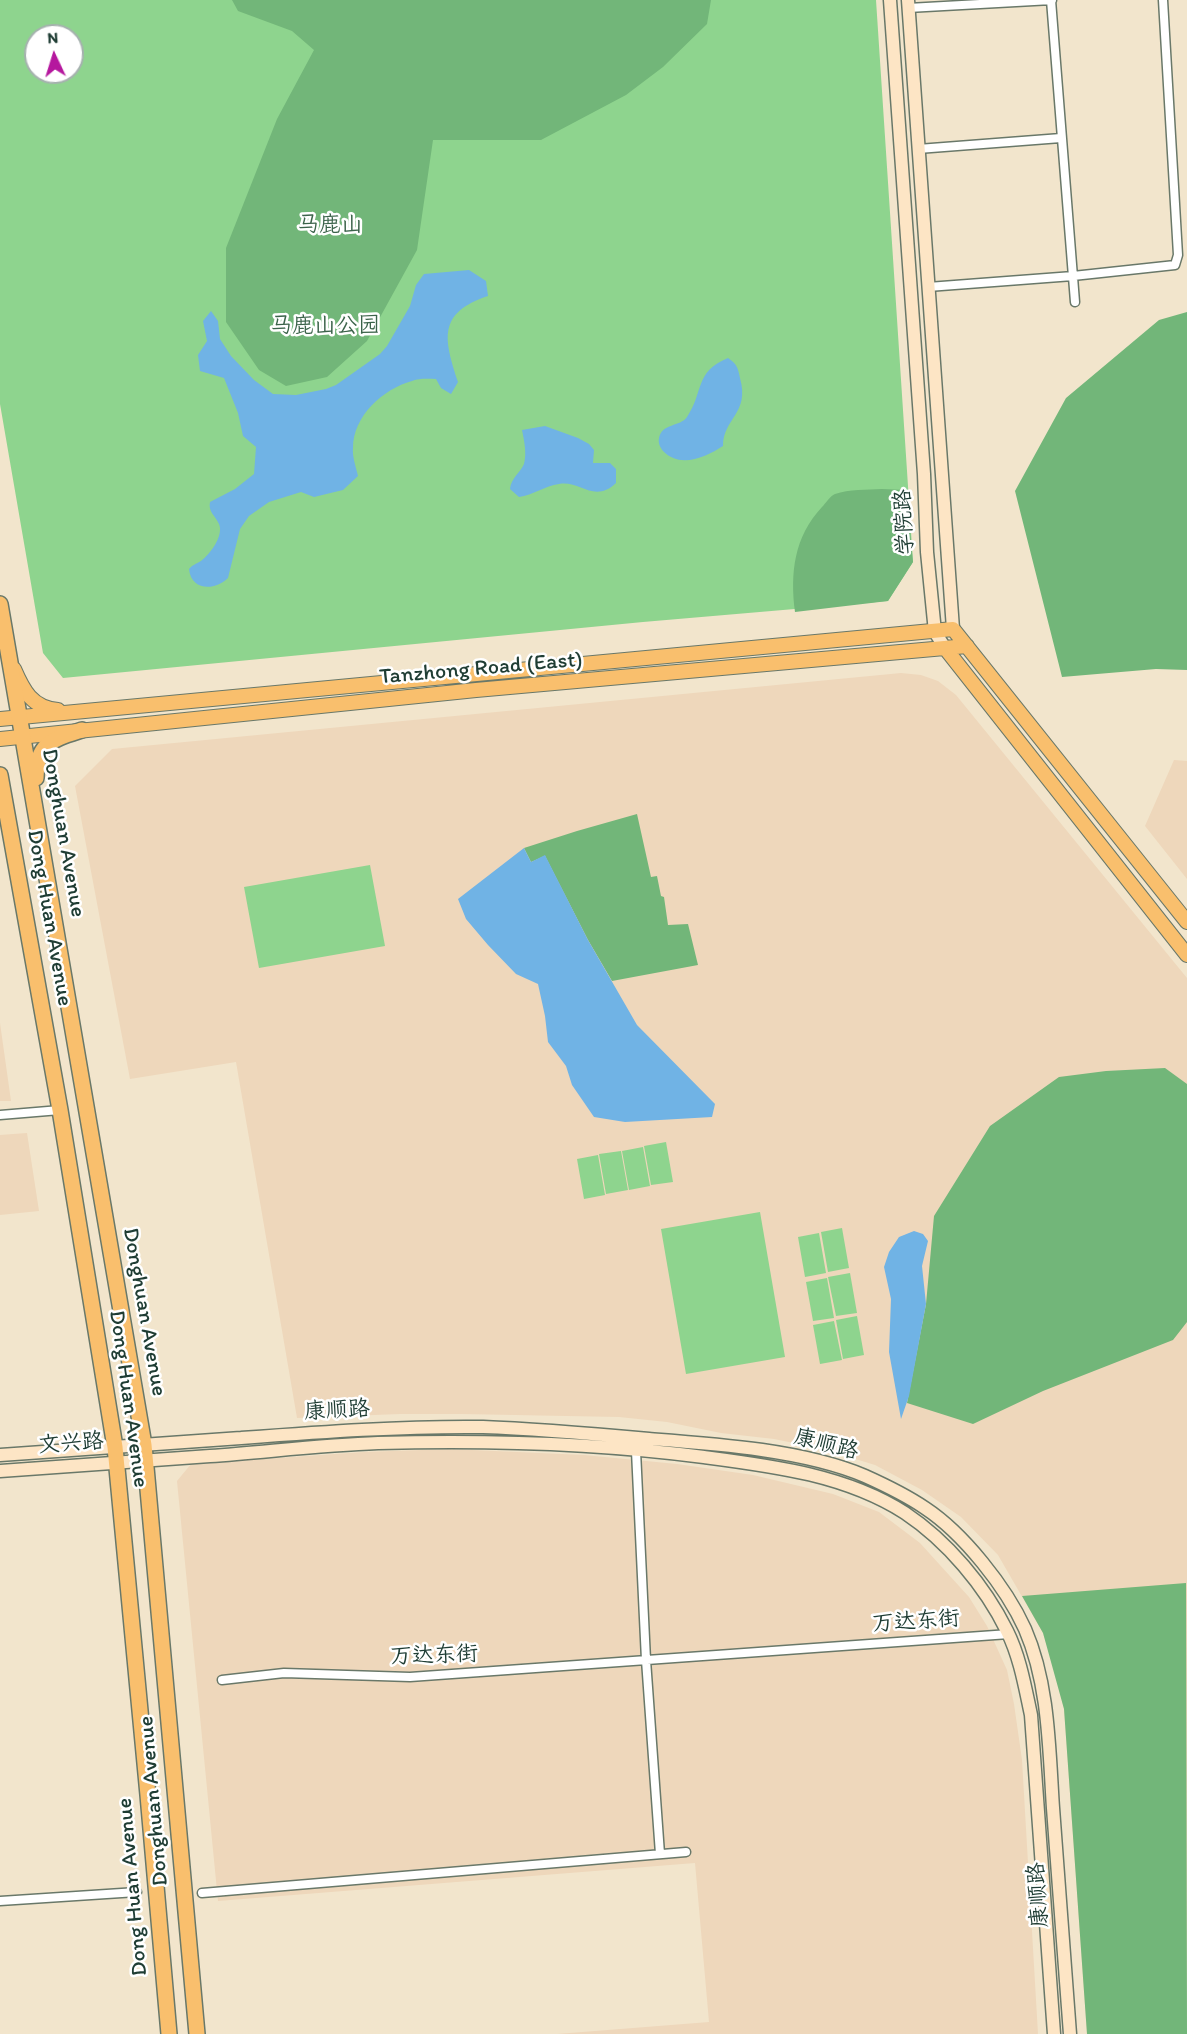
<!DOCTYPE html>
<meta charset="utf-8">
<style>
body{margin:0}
#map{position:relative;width:1187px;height:2034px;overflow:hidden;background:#f2e5cc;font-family:Itim,sans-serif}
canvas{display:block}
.north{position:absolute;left:24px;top:24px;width:60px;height:60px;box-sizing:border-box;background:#fff;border:2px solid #a5b1ae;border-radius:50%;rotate:356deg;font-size:16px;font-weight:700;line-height:24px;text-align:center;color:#1f3d34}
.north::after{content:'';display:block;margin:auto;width:21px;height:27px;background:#b5179e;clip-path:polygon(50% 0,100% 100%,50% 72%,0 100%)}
</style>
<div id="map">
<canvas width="1187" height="2034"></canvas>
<div class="north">N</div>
</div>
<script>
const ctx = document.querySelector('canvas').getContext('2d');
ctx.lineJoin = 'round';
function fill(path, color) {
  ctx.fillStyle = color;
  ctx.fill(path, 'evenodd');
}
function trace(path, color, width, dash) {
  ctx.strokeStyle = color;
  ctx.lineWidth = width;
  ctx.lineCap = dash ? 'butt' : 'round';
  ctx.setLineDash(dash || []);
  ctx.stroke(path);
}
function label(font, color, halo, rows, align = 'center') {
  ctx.font = font + ' Itim,"LXGW WenKai TC",sans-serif';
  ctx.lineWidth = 5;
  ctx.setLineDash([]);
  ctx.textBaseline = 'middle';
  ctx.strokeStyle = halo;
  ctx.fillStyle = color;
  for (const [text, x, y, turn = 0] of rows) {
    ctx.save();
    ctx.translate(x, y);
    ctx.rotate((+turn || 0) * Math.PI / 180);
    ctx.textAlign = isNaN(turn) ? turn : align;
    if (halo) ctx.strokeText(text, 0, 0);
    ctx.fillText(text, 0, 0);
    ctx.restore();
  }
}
const built = new Path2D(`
 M 901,673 L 921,675 L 938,681 L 956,695 L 1187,978 L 1187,2034 L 1087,2034 L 1064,1709 L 1056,1672 L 1043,1633 L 998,1555 L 961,1517 L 922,1490 L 875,1465 L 823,1449 L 774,1439 L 721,1433 L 667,1422 L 619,1417 L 462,1414 L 400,1414 L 297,1418 L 236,1062 L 130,1079 L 75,786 L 112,749 Z
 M 1174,760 L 1187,761 L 1187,879 L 1145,826 Z
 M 0,1023 L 11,1101 L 0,1101 Z
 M 27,1133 L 39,1211 L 0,1215 L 0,1135 Z
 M 450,1449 L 584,1455 L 677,1464 L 753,1475 L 833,1494 L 879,1512 L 920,1543 L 969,1597 L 987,1626 L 1007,1670 L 1014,1704 L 1022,1760 L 1038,2034 L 557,2034 L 709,2022 L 695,1863 L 218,1901 L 177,1481 L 191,1464 L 364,1452 Z`);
const green = new Path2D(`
 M 0,0 L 876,0 L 913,562 L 888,601 L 643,622 L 63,678 L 43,653 L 0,404 ZM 36,36 L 72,36 L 72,72 L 36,72 Z
 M 370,865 L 385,946 L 259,968 L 244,887 Z
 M 666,1142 L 673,1182 L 651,1185 L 644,1146 Z
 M 643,1147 L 650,1186 L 629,1190 L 622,1151 Z
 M 621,1151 L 628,1190 L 606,1194 L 599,1154 Z
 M 598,1155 L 605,1195 L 584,1199 L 577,1159 Z
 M 760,1212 L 785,1357 L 686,1374 L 661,1229 Z
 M 842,1228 L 849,1268 L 828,1272 L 821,1232 Z
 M 819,1233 L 826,1273 L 805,1277 L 798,1237 Z
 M 850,1273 L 857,1313 L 836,1316 L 828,1277 Z
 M 827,1278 L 834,1318 L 813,1321 L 806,1282 Z
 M 857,1316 L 864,1355 L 843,1359 L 836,1320 Z
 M 834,1321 L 842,1360 L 820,1364 L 813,1325 Z`);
const forest = new Path2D(`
 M 232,0 L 711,0 L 707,24 L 663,67 L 626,95 L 541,140 L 433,140 L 417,250 L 367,341 L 327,377 L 286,386 L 259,370 L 226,322 L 226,248 L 277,119 L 314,50 L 292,31 L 238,11 Z
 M 1187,312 L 1187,670 L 1156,669 L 1062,677 L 1015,491 L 1066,398 L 1159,320 Z
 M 882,489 L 906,490 L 913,562 L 888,601 L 795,612 C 790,573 794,537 822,507 C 826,503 830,496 835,494 C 849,489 867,490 882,489 Z
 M 637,814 L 651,877 L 657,876 L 661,896 L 664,897 L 668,925 L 688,924 L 698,965 L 612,981 L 588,940 L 545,856 L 531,862 L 524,848 L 577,831 Z
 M 1165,1068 L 1187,1084 L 1187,1322 L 1173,1340 L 1043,1391 L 973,1424 L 907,1403 L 926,1304 L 934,1216 L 990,1126 L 1059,1077 L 1106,1071 Z
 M 1186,1583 L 1187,2034 L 1087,2034 L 1064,1709 L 1043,1633 L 1022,1596 Z`);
const water = new Path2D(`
 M 469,270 L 486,281 L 488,296 C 437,313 444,339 458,382 L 451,394 L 441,388 L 436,379 C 428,379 420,378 412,381 C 383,389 353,416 353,448 C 352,456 356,467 358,476 L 343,490 L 314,497 L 301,492 L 269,502 L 249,516 L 240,529 L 228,578 C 215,591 191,591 189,569 C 192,565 196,564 201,561 C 210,554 224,536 219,524 C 215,515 208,512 210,502 L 235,489 L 254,474 L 256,447 L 243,436 L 238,413 L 224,378 L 200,371 L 198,355 L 207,341 L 203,321 L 211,311 L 218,321 L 220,339 L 231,356 L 254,380 L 273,394 L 296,395 L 326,389 L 336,385 L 380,354 L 387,346 L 410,306 L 416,285 L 424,274 Z
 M 728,358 C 737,364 738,368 740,378 C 750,414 723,418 723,446 C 706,457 680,469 663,451 C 660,447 658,443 659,438 C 662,423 680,427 687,417 C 704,392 694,372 728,358 Z
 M 545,426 L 578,438 L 589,444 L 594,450 L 593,463 L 610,463 L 616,469 L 616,483 C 594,504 580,480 559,484 C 545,486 533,495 519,497 L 510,489 C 511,478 520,473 524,464 C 527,453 524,440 522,430 Z
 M 524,848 L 531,862 L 545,855 L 588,940 L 637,1025 L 715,1104 L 712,1117 L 625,1122 L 594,1117 L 572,1085 L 566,1066 L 548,1042 L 545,1016 L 538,984 L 516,974 L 488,945 L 466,919 L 458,899 Z
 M 914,1231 L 923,1234 L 928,1241 L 922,1266 L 926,1304 L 909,1396 L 901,1419 L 889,1352 L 891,1299 L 884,1267 L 889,1252 L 899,1237 Z`);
const street = new Path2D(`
 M 1051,0 L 1075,302
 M 908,8 L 1052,0
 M 918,149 L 1061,138
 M 928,287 L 1073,276 L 1175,265 L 1178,255 L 1163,0
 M 0,1115 L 60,1110
 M 636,1451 L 646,1660 L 660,1854
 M 222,1680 L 284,1673 L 410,1677 L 1009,1634
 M 202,1893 L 686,1852
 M 0,1901 L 137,1892`);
const secondary = new Path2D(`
 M 890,0 L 924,474 L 927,552 L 935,632 L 945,648
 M 908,0 L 953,629
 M 0,1455 C 81,1450 161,1444 241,1438 C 322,1432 403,1426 483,1427 C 539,1429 594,1434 649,1439 C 716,1444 804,1450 865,1476 C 885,1485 906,1495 925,1508 C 963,1533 1006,1587 1025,1629 C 1049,1684 1049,1748 1053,1808 C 1059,1883 1064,1959 1070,2034
 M 0,1471 C 70,1466 140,1461 210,1456 C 266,1452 322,1445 378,1443 C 487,1440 596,1443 704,1457 C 773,1466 846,1475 905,1513 C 947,1541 985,1586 1007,1631 C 1020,1657 1025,1687 1031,1715 L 1054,2034`);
const primary = new Path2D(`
 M 945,648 L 1187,955
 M 14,669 C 23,690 32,708 58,710
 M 0,719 L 953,629 L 1187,922
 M 0,739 L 476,690 L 967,646`);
const highway = new Path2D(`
 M 0,604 L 144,1445 L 197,2034
 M 0,775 L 60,1110 L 115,1447 L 148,1795 L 169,2034
 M 36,778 C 37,743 51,740 82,730`);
const parkNames = [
 ["马鹿山",330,225],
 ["马鹿山公园",325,326]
];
const streetNames = [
 ["学院路",905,522,-93],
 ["Tanzhong Road (East)",481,669,-5],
 ["Donghuan Avenue",63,833,80],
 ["Dong Huan Avenue",49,918,80],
 ["Donghuan Avenue",144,1312,80],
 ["Dong Huan Avenue",128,1399,82],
 ["康顺路",337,1411,-3],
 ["文兴路",71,1444,-4],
 ["康顺路",826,1445,14],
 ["万达东街",916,1622,-4],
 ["万达东街",434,1656,-2],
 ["Donghuan Avenue",154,1801,-95],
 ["Dong Huan Avenue",133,1887,-95],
 ["康顺路",1039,1895,-94]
];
fill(built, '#eed7bb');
fill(green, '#8ed48e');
fill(forest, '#72b679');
fill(water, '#70b3e5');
trace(street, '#697869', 11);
trace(secondary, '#697869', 15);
trace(primary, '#697869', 16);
trace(highway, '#697869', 18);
trace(street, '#fff', 8);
trace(secondary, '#fde5c5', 12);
trace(primary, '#f9bf6d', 14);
trace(highway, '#f9bf6d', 15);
label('22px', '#3b634a', '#fff', parkNames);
label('22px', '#1f3d34', '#fff', streetNames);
</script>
